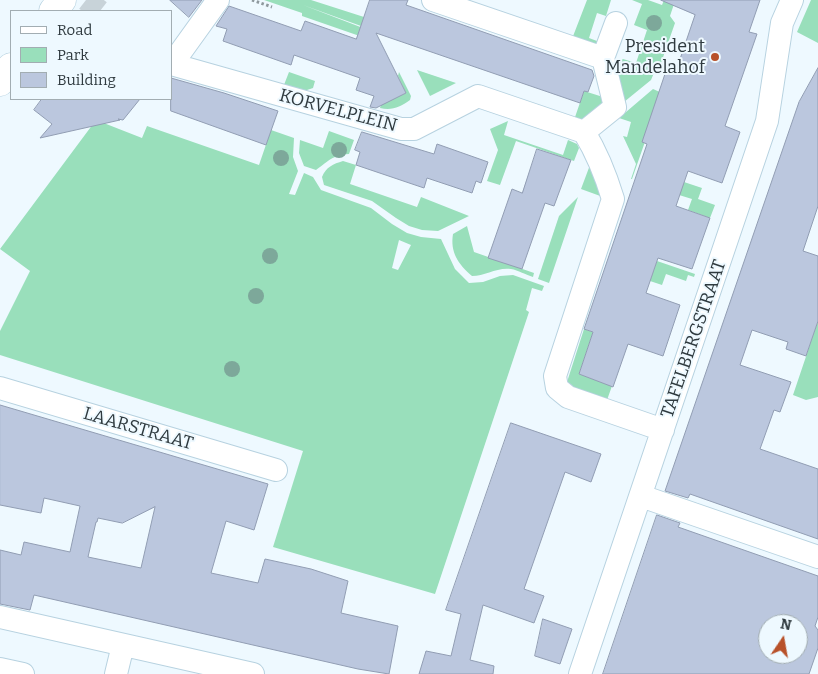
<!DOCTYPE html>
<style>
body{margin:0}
#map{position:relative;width:818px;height:674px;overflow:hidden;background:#eef9ff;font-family:Bitter,serif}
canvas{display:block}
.legend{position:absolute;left:10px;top:10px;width:162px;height:90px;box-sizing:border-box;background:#eef9ff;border:1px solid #a2adb2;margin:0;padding:6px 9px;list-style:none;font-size:15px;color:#2f3a3f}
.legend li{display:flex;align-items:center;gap:10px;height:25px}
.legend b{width:25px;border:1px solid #a2adb2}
.north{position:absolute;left:758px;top:614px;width:50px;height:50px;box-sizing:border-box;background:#eef9ff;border:1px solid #a2adb2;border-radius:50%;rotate:12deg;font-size:14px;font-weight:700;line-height:20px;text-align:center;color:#2f3a3f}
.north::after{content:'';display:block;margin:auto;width:18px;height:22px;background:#b8512a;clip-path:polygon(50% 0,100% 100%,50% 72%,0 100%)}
</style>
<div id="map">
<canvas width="818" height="674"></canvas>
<ul class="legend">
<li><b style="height:6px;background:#fff"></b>Road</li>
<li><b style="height:14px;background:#99dfbb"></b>Park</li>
<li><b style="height:14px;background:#bbc7de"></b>Building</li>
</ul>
<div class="north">N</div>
</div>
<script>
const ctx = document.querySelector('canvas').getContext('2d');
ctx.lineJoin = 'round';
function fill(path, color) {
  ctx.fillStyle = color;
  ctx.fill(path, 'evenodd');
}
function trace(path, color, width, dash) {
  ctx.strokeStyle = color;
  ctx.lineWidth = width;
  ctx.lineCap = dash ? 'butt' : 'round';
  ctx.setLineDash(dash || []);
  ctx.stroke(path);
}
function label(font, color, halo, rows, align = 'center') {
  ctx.font = font + ' Bitter,serif';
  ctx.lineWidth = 4;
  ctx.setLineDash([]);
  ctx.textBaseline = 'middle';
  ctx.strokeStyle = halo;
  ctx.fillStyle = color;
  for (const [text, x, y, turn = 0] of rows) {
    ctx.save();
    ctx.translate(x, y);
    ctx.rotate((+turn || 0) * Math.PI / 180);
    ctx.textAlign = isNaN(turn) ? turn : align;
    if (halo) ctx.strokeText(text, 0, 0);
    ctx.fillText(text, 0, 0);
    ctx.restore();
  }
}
const green = new Path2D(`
 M 264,0 L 311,0 L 364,17 L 361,26 L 303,5 L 376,33 L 374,41 L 302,16 L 302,13 Z
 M 587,0 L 611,0 L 606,16 L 597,13 L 589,38 L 605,44 L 570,44 Z
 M 632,0 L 648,0 L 662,5 L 664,0 L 674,4 L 670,16 L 675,23 L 661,63 L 658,63 L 651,80 L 624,102 C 620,90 608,67 623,59 L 636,63 L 647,30 L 634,25 L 642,4 Z
 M 811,0 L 818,0 L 818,43 L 797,32 Z
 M 417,70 L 456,83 L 430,96 Z
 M 289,72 L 315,81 L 313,88 L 298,93 L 282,90 Z
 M 399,72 L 411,96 L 410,100 C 400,107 392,111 380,108 L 383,99 L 389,101 L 406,93 L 398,76 Z
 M 653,89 L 662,93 L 632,179 L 631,179 L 636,164 L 623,136 L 627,137 L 631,122 L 619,118 Z
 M 584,91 L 603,97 L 604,102 L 581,120 L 574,120 Z
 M 96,120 L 142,138 L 147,126 L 259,165 L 271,130 L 294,138 L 293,157 L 298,171 L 289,194 L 295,195 L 304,173 L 313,177 L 321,190 L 371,208 L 392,224 L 407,233 L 421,237 L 441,239 L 455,269 L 469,283 L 483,282 L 500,276 L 513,275 L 544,286 L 542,291 L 532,288 L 526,310 L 529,312 L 435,594 L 273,547 L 303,451 L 0,355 L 0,331 L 30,271 L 0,249 ZM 399,240 L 411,245 L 398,270 L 392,268 Z
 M 508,121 L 504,135 L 563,155 L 568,140 L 577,144 L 579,148 L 574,161 L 516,141 L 500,185 L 487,181 L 498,150 L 490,129 Z
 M 329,131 L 354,140 L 349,154 C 332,155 329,161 316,170 L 304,166 L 299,153 L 300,140 L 323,148 Z
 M 343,161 L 356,165 L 350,184 L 417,207 L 421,197 L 469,216 L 438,231 L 422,230 L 409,226 L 396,218 L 372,201 L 324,185 L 322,177 C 326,167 333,164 343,161 Z
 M 590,165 L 603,197 L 581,189 Z
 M 684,182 L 702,188 L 698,199 L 715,205 L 710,218 L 688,210 L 692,199 L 679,195 Z
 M 578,197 L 549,283 L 538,279 L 559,216 Z
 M 467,226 L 474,252 L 534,273 L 533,277 C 526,275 518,270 511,269 C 497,267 485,276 472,276 C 458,264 450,252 453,234 Z
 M 657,261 L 695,274 L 694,277 L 688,275 L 686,281 L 666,274 L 662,285 L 650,281 Z
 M 818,321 L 818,397 L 806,400 L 793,395 Z
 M 584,329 L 593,332 L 579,374 L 612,386 L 607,400 L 569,386 L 567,382 Z`);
const building = new Path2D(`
 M 170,0 L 202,0 L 189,17 Z
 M 370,0 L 408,0 L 406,5 L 592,70 L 594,76 L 588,92 L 584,91 L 580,103 L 376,33 L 406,93 L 376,108 L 370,107 L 374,96 L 356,90 L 360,78 L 294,55 L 291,65 L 223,41 L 227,29 L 216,26 L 229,6 L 301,31 L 305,21 L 356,39 Z
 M 661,0 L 760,0 L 749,32 L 757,34 L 725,126 L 740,132 L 722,183 L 688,171 L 676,206 L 710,218 L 692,269 L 658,258 L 646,293 L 680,305 L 663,356 L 628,344 L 613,387 L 579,374 L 593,332 L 584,329 L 647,144 L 642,142 L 668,65 L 677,68 L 695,15 Z
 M 818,68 L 818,206 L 803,251 L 818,256 L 818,321 L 806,356 L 786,349 L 788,342 L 752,330 L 740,365 L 791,382 L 780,412 L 774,410 L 760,449 L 818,469 L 818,539 L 690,494 L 688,498 L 665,491 L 799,102 Z
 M 171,78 L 224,93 L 278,111 L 266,145 L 171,111 Z
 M 42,99 L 140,99 L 123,120 L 118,119 L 120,120 L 40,138 L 52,124 L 34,110 Z
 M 362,132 L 434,154 L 437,144 L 488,162 L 481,183 L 476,181 L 472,193 L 427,178 L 424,188 L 356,165 L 360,152 L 355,150 Z
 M 537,149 L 571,160 L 554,206 L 545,203 L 522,269 L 488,258 L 512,189 L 522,193 Z
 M 0,405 L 268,484 L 254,530 L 226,521 L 211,573 L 258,583 L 265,559 L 311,569 L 348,581 L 341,613 L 398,626 L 389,674 L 358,669 L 34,595 L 30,610 L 0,604 L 0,550 L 21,555 L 24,542 L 70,552 L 80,506 L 44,498 L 41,513 L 0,505 ZM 155,507 L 141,568 L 88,557 L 96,522 L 97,522 L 98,518 L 122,523 Z
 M 511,423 L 601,454 L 591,482 L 565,472 L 524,589 L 544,596 L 534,623 L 483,605 L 470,660 L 494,666 L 493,674 L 419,674 L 426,651 L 451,656 L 461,614 L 446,610 Z
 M 657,515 L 680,523 L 678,527 L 818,576 L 818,617 L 815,626 L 818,630 L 818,648 L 809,674 L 603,674 ZM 768,624 L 798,624 L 798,654 L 768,654 Z
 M 543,619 L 572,629 L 560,664 L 535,656 Z`);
const minorTunnel = new Path2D(`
 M 86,0 L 100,11`);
const path = new Path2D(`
 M 252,0 L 272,7`);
const minor = new Path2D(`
 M 433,0 L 603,58 L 615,107 L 584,132
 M 603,58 L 616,23
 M 171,64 L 401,129 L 414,129 L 478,96 L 584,132 C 597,153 606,176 613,199 L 555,376 L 557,388 L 568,397 L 663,430
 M 172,64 L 218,0
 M 0,388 L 276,470
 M 641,496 L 818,557
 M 0,617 L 253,674
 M 0,669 L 23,674
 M 116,674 L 123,645
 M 580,674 L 767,121 L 782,23 L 792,0`);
const tertiary = new Path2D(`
 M 53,11 L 62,0
 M 0,82 L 11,67`);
const trees = [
 [654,23],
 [339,150],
 [281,158],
 [270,256],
 [256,296],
 [232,369]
];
const markers = [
 [715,57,5,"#b8512a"]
];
const poiNames = [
 ["President",705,47],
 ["Mandelahof",705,68]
];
const streetNames = [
 ["KORVELPLEIN",338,111,15],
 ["TAFELBERGSTRAAT",694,339,-71],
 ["LAARSTRAAT",138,429,16]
];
fill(green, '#99dfbb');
fill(building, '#bbc7de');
trace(building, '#919db3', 1);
trace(minorTunnel, '#c8d3d9', 22, [22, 11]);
trace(minor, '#b7d2e0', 24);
trace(tertiary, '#b7d2e0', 29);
trace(path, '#8e999e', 3, [2.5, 2.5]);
trace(minor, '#fff', 22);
trace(tertiary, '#fff', 28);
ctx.fillStyle = '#7da89a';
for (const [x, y] of trees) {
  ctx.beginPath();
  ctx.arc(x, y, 8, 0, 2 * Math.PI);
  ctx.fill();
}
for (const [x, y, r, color] of markers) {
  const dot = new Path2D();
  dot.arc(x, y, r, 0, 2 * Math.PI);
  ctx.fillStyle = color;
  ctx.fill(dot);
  trace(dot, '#eef9ff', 2);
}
label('18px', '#2f3a3f', '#eef9ff', poiNames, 'right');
label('18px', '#2f3a3f', '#eef9ff', streetNames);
</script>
